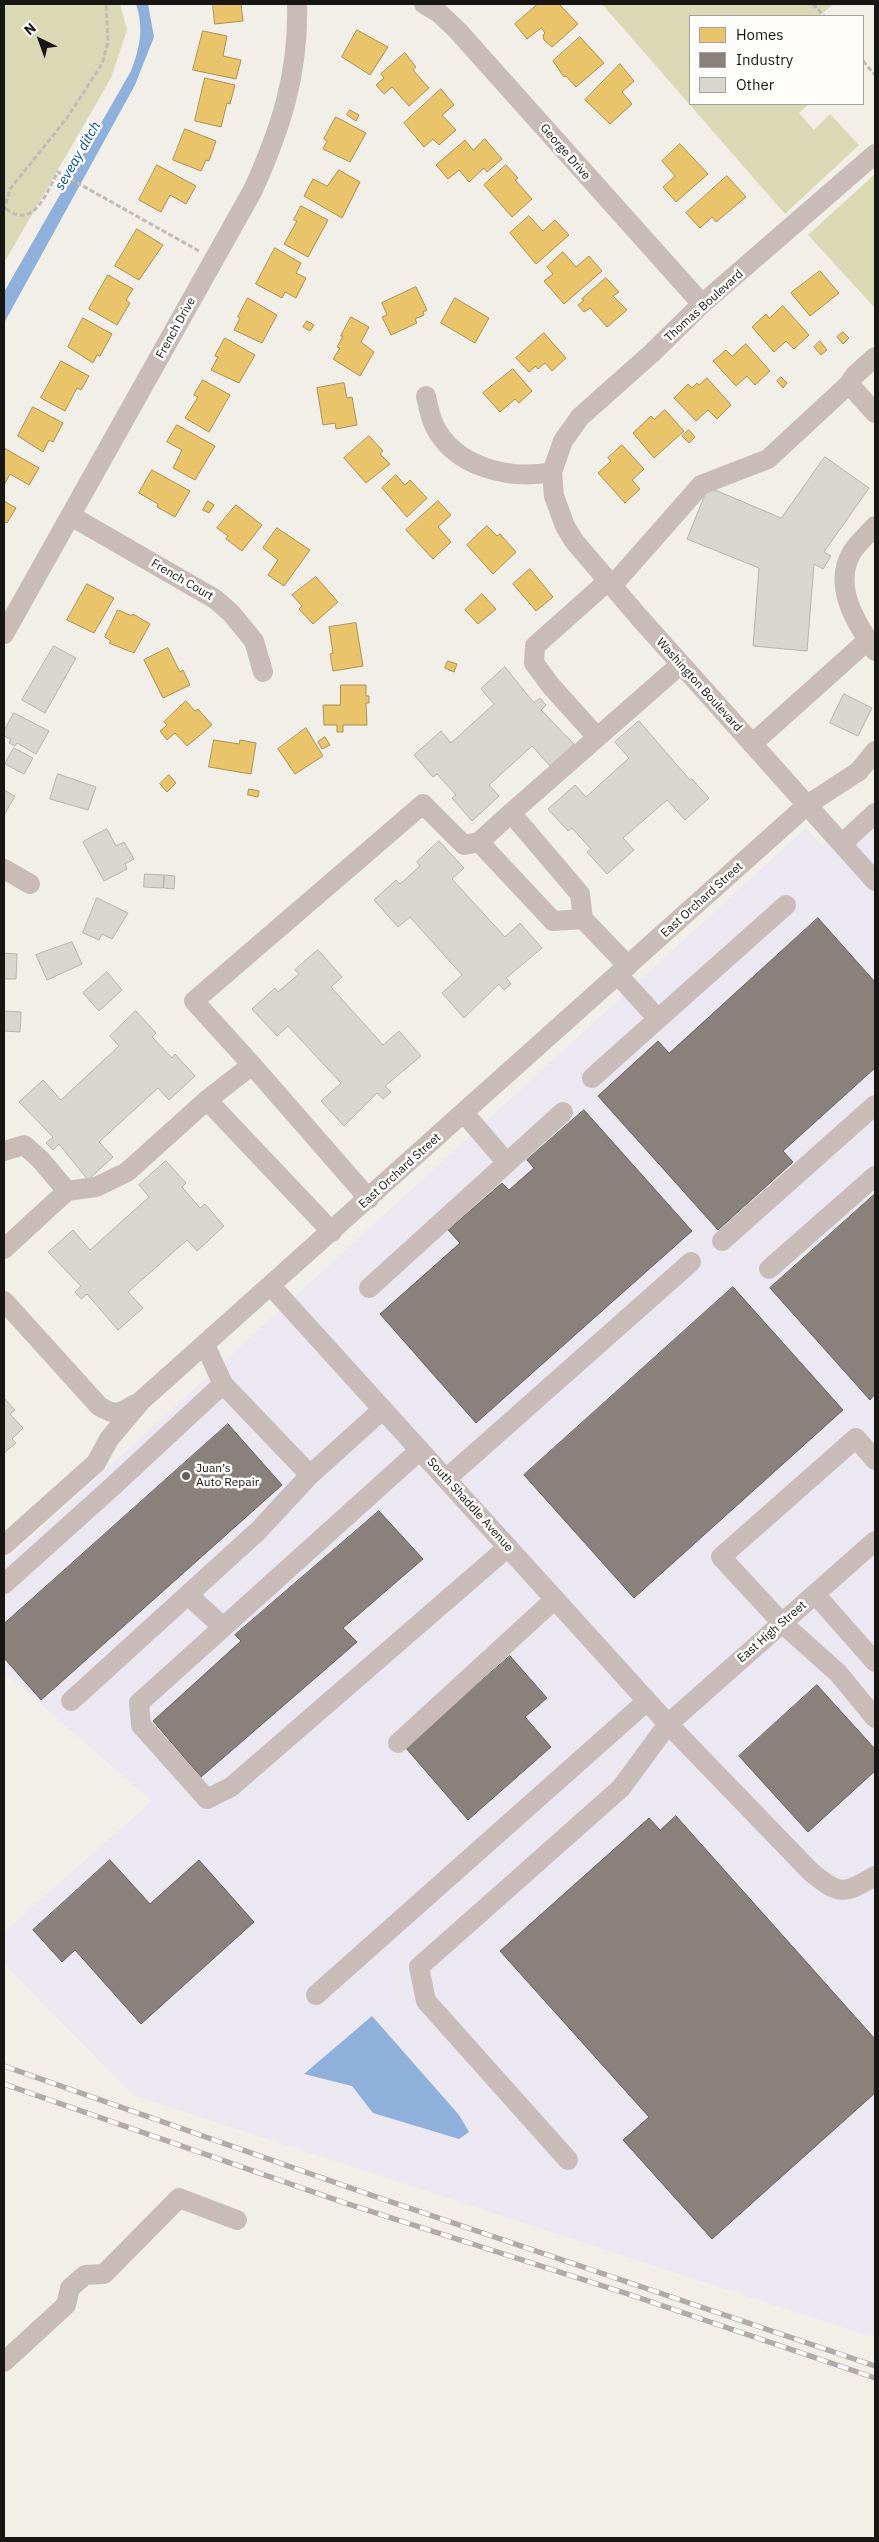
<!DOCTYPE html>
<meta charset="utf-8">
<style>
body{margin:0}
#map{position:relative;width:879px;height:2542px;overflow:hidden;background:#f2eee8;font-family:"IBM Plex Sans",sans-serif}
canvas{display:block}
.frame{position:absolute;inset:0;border:5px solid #181613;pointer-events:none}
.legend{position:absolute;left:689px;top:15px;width:175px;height:90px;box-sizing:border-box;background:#fefdfb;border:1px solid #a2a19e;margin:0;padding:6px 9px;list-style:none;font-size:15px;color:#181613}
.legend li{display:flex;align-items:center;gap:10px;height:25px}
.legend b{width:25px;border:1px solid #a2a19e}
.north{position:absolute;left:15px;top:15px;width:50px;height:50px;-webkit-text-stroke:4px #fefdfb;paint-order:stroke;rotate:318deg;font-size:14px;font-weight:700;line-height:20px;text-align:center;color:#181613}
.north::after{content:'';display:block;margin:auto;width:18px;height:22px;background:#181613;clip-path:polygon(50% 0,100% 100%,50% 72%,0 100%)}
</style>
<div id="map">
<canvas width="879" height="2542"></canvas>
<div class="frame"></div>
<ul class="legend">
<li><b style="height:14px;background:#e9c46a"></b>Homes</li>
<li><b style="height:14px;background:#8a817c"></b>Industry</li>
<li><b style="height:14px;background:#d9d6d2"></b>Other</li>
</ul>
<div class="north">N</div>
</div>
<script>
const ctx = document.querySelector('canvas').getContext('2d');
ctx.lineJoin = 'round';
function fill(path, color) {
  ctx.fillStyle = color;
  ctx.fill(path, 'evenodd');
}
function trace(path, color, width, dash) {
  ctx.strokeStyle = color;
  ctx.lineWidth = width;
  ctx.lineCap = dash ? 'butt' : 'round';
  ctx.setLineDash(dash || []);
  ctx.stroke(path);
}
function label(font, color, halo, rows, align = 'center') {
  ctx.font = font + ' "IBM Plex Sans",sans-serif';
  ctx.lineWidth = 5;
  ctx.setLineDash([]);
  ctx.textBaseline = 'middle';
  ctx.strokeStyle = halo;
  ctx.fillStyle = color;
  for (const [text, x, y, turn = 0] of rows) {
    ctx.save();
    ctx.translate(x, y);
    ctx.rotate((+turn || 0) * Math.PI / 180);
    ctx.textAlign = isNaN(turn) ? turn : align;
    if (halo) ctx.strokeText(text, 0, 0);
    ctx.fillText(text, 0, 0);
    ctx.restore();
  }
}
const industrial = new Path2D(`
 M 875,799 L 875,2338 L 133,2095 L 4,1964 L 4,1932 L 152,1801 L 4,1672 L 4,1563 L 806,828 L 822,846 Z`);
const green = new Path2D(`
 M 4,4 L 120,4 L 127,30 L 111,78 L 4,263 Z
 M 602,4 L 834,4 L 819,16 L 690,16 L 690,104 L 809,104 L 799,113 L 814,130 L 830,114 L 859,145 L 785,214 Z
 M 875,174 L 875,308 L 808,235 Z`);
const water = new Path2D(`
 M 136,4 L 148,4 L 154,37 L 135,85 L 4,323 L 4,292 L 131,71 C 140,48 144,28 136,4 Z
 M 372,2016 L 459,2115 L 469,2132 L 459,2139 L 373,2113 L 352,2086 L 304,2074 Z`);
const homes = new Path2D(`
 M 213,4 L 241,4 L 243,21 L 215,24 Z
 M 538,4 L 559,4 L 578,24 L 552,47 L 544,40 L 543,35 L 545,33 L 541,28 L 527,39 L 515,24 Z
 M 357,30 L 388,47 L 370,75 L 342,57 Z
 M 203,31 L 227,36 L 223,56 L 241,60 L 236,79 L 193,70 Z
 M 580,37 L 604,63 L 576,87 L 566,76 L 564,77 L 553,61 Z
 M 405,53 L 416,67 L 413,70 L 429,88 L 409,106 L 392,87 L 384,94 L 376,85 L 384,78 L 381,74 Z
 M 620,64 L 634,81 L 622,92 L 632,104 L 610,124 L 585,100 Z
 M 205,78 L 235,85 L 230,104 L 227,103 L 221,127 L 195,121 Z
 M 441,89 L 454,105 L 442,115 L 456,130 L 439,145 L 433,139 L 424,147 L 404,123 Z
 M 350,110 L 359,115 L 356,121 L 347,115 Z
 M 336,117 L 366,133 L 350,162 L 323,149 L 327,141 L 324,139 Z
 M 185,129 L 216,141 L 209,161 L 206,160 L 201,171 L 173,160 Z
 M 485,139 L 502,159 L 487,172 L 484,168 L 469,182 L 459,170 L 448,179 L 436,165 L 465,140 L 473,150 Z
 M 680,144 L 708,174 L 676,202 L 663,187 L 675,176 L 662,161 Z
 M 157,165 L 196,186 L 186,204 L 170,195 L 161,212 L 139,200 Z
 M 506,165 L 518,178 L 515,180 L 532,199 L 512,217 L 484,185 Z
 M 339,170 L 360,182 L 342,218 L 304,196 L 313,179 L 327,186 Z
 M 727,176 L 746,197 L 716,222 L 712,217 L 700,228 L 686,213 Z
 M 301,206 L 328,220 L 308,257 L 284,244 L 297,221 L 294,220 Z
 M 529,216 L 543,231 L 555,220 L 569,235 L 536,264 L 510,233 Z
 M 137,229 L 163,245 L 139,280 L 115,266 Z
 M 275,248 L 301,263 L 296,273 L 306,278 L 296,298 L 285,292 L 282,298 L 256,284 Z
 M 563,252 L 576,267 L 589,256 L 602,271 L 564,304 L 544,281 L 553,274 L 547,267 Z
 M 820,271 L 839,293 L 810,316 L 791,293 Z
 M 108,275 L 133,289 L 126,300 L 130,303 L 117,325 L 89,309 Z
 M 606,278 L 619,292 L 613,296 L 627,310 L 607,327 L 590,308 L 584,312 L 578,305 L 584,300 L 582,299 Z
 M 416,287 L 427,310 L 423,312 L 424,315 L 415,319 L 417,323 L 391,335 L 382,317 L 387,315 L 382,303 Z
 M 248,298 L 277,315 L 262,343 L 234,330 L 240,318 L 238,317 Z
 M 455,298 L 489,318 L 475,343 L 441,323 Z
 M 783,306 L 809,335 L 794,349 L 786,341 L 774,352 L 752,327 L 766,314 L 769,318 Z
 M 351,317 L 369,327 L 361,342 L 374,352 L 360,376 L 333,359 L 340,348 L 337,347 L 343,336 L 341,336 Z
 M 83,318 L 112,334 L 100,356 L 97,355 L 93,363 L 68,347 Z
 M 307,321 L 314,325 L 310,331 L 303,327 Z
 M 843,332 L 849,338 L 843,344 L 837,337 Z
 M 544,333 L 566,358 L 552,371 L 545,363 L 538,369 L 536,366 L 529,372 L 516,358 Z
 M 225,338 L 255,355 L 239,383 L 211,370 L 218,357 L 215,356 Z
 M 820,341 L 827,350 L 821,355 L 814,347 Z
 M 746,344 L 770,371 L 755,385 L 747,376 L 736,386 L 713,361 L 726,350 L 732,356 Z
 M 61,361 L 89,376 L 81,390 L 77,388 L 65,411 L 41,398 Z
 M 513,369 L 532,391 L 519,403 L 515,399 L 500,412 L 483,393 Z
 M 781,377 L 787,383 L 783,388 L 777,381 Z
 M 707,378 L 731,405 L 717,419 L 708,410 L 696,421 L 674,398 L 688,384 L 692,388 L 697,383 L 699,385 Z
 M 203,380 L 230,395 L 209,432 L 185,418 L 198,397 L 194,395 Z
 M 344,383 L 347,398 L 352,397 L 357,425 L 336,429 L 335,423 L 323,425 L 317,388 Z
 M 33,407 L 63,423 L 53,442 L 49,440 L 43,452 L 18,436 Z
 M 665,410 L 684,431 L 654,458 L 633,433 L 651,416 L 654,419 Z
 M 177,425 L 215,446 L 195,480 L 173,468 L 182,450 L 167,442 Z
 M 689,430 L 695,437 L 689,443 L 682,436 Z
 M 369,436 L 383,451 L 380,454 L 390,464 L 366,483 L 344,458 Z
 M 622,445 L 644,469 L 632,480 L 640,489 L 625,503 L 598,473 L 611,461 L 608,458 Z
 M 4,448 L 39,468 L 29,485 L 10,474 L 4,485 Z
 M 152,470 L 190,491 L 175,517 L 157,507 L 158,504 L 139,493 Z
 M 396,475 L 405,485 L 410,480 L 427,498 L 407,517 L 382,488 Z
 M 4,501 L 16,508 L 7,523 L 4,522 Z
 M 208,501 L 214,505 L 209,513 L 203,510 Z
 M 438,501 L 451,515 L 438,527 L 451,542 L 433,559 L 406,530 Z
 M 236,505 L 262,525 L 242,551 L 226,539 L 228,536 L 217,528 Z
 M 487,526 L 497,536 L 500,534 L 516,552 L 493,574 L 467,545 Z
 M 277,528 L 310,550 L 284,586 L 268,575 L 278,560 L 263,548 Z
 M 530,569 L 553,597 L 536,611 L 513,584 Z
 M 316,577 L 338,602 L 313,624 L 299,609 L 302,606 L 292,595 Z
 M 87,584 L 114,598 L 94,633 L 67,620 Z
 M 482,594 L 496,609 L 478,624 L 465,610 Z
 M 118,610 L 132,616 L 133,614 L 150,624 L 134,653 L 109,643 L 111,641 L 105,637 Z
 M 356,623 L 363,666 L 333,671 L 330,654 L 333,653 L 329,627 Z
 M 168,648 L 180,672 L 183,670 L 190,685 L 163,698 L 144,660 Z
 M 448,661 L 457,664 L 454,672 L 445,668 Z
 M 341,685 L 366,685 L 366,696 L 369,696 L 369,703 L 366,703 L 367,725 L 343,725 L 343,732 L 337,732 L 337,725 L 324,725 L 323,705 L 340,705 Z
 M 186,701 L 195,711 L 198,709 L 212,725 L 187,746 L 175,733 L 167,740 L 160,731 L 167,725 L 164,722 Z
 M 306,728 L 323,756 L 295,774 L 278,749 Z
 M 325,737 L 330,745 L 322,749 L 318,742 Z
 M 214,740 L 239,744 L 240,740 L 256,743 L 251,774 L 209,767 Z
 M 169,775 L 176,783 L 167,792 L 160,784 Z
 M 249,789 L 259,791 L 258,797 L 248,795 Z`);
const industry = new Path2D(`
 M 818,918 L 875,982 L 875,1068 L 783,1151 L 793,1162 L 718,1230 L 598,1096 L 658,1041 L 669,1053 Z
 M 584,1110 L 692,1231 L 476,1423 L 380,1314 L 460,1243 L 448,1230 L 502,1183 L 509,1190 L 534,1168 L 527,1160 Z
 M 875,1194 L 875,1394 L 870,1400 L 770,1288 Z
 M 733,1287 L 843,1410 L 634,1598 L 524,1475 Z
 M 228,1424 L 282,1485 L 41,1700 L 4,1658 L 4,1624 Z
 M 379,1511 L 423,1559 L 343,1628 L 357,1642 L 201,1777 L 153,1721 L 241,1641 L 235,1635 Z
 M 510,1656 L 547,1698 L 525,1717 L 551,1747 L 468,1820 L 405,1747 Z
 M 817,1685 L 875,1749 L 875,1771 L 808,1832 L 739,1756 Z
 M 676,1816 L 875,2039 L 875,2093 L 712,2239 L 623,2140 L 649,2117 L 500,1951 L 649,1818 L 660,1830 Z
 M 110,1860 L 150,1904 L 199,1860 L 254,1922 L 141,2024 L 75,1950 L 62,1962 L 33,1930 Z`);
const building = new Path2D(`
 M 825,457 L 869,488 L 824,552 L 831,556 L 823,569 L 814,564 L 807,651 L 753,646 L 759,568 L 687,539 L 708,487 L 781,518 Z
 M 54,646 L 76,658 L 45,713 L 22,700 Z
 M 505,667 L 534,703 L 540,698 L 546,705 L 541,710 L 574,744 L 550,766 L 532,746 L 489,785 L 499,796 L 472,821 L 452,798 L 456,795 L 437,774 L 433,777 L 414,755 L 441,731 L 451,743 L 494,704 L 481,689 Z
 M 844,694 L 872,708 L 858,736 L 830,723 Z
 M 14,713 L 49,731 L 36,754 L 17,743 L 15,746 L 9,743 L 11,739 L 4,736 L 4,731 Z
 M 639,721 L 690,780 L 692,779 L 709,798 L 685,820 L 667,800 L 623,838 L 634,850 L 607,874 L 587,852 L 591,849 L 572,828 L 568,831 L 548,809 L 575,785 L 586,797 L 629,758 L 615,742 Z
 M 14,748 L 33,758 L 24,774 L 5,764 Z
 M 58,774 L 96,787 L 88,810 L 50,799 Z
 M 4,790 L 15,796 L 4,815 Z
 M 107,829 L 116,846 L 124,842 L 134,859 L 125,864 L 127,869 L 104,881 L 83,842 Z
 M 439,841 L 464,868 L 452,879 L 505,937 L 520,923 L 542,948 L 506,978 L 511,984 L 504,990 L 499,984 L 464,1018 L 442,993 L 462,975 L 410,917 L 398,927 L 374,900 L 396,880 L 400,884 L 420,866 L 417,862 Z
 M 145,874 L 164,875 L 163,888 L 144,887 Z
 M 165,875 L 175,876 L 174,889 L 164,888 Z
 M 97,898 L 128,913 L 112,939 L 102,934 L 99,940 L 83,933 Z
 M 72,942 L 82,964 L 47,980 L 36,955 Z
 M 318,950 L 342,977 L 331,987 L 383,1045 L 399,1031 L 421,1056 L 385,1086 L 391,1092 L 383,1099 L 377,1093 L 344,1126 L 321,1101 L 341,1083 L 288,1026 L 277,1036 L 252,1009 L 275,988 L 278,992 L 299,974 L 295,970 Z
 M 4,953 L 17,954 L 16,979 L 4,979 Z
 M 107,972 L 122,990 L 99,1011 L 83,993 Z
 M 4,1011 L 21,1012 L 20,1032 L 4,1031 Z
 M 136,1011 L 156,1033 L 152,1037 L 172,1058 L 175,1054 L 195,1076 L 169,1100 L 158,1088 L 99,1142 L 113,1157 L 88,1180 L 59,1144 L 53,1150 L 46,1143 L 53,1137 L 19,1102 L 43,1080 L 61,1100 L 119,1046 L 110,1036 Z
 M 166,1161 L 186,1183 L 182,1187 L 200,1208 L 205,1204 L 224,1226 L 197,1251 L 187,1240 L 128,1292 L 143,1308 L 118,1330 L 87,1294 L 81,1299 L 75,1292 L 81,1286 L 48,1252 L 73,1230 L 90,1250 L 149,1197 L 139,1185 Z
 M 4,1398 L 15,1410 L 10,1414 L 23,1428 L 12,1439 L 16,1443 L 4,1453 Z`);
const path = new Path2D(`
 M 813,4 L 824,16
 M 863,61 L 875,75
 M 6,209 C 35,230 46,192 58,172 L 199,251
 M 4,211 L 10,189 L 67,118 L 102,64 L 108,42 L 106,4`);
const minor = new Path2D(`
 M 424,4 L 439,13 L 458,31 L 702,304
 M 875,154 L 702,304 L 652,353 L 580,417 L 563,441 L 552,472 L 554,496 L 565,526 L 574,541 L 638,616 L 875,881
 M 875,357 L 855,375 L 849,384 L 875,413
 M 426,396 C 428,406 430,416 434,425 C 455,468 510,480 552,472
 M 71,516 L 215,599 L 231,613 L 254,641 L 263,672
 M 612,586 L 701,485 L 768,459 L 849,384
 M 4,634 L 253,190 C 281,128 299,73 297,4
 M 875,651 C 856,623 832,586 852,552 C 858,543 868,534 875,526
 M 597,737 L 551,686 L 534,663 L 535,646 L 608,581
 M 752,744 L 868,640
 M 479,842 L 511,813
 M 842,844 L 875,813
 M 4,869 L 30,884
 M 583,919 L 580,894 L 511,813 L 681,664
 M 658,1019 L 786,905
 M 592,1078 L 658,1019 L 618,975
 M 207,1100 L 332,1232
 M 464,1113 L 507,1163
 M 4,1151 L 24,1145 L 40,1159 L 67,1191 L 96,1187 L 127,1172 L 207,1100 L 252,1065
 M 369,1199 L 252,1065 L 194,1001 L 423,804 L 464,845 L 479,842 L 553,921 L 583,919 L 628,966
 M 722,1241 L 875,1105
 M 4,1249 L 67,1191
 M 769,1269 L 875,1176
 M 271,1286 L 668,1724 L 811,1872 C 840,1896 844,1894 875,1876
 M 369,1288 L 563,1112
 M 4,1301 L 99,1406 C 117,1417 118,1413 136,1404
 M 420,1450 L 139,1703 L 141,1725 L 207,1799 L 231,1787 L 508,1547
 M 875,1460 L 856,1438 L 721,1557 L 782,1623 L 838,1673 L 875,1718
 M 310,1475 L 383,1409
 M 446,1479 L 691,1262
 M 4,1545 L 96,1463 L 109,1439 L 141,1401 L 807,805 L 859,771 L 875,751
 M 4,1584 L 112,1487 L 223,1384 L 205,1345
 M 815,1594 L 875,1662
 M 188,1595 L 223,1627
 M 71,1701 L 258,1531 L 310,1475 L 223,1384
 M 398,1743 L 555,1599
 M 316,1995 L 647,1701
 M 568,2160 L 426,2001 L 419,1967 L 621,1788 L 668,1724 L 875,1541
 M 4,2362 L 66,2305 L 70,2288 L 85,2275 L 104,2274 L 179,2198 L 237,2220`);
const rail = new Path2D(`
 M 4,2066 L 365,2193 L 875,2366
 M 4,2084 L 345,2203 L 628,2294 L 875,2378`);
const markers = [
 [186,1476,5,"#64625e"]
];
const streetNames = [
 ["George Drive",565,152,49],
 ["Thomas Boulevard",704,306,-42],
 ["French Drive",176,328,-61],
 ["French Court",182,580,30],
 ["Washington Boulevard",699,685,48],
 ["East Orchard Street",702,900,-42],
 ["East Orchard Street",400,1171,-42],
 ["South Shaddle Avenue",470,1505,48],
 ["East High Street",772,1632,-41]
];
const poiNames = [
 ["Juan’s",196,1469],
 ["Auto Repair",196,1483]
];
const waterNames = [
 ["seveay ditch",78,156,-60]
];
fill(industrial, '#ebe8f1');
fill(green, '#d9dab5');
fill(water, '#8fb0db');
fill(homes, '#e9c46a');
trace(homes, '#aa9050', 1);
fill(industry, '#8a817c');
trace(industry, '#68615c', 1);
fill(building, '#d9d6d2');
trace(building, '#b6b2ae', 1);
trace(path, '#c2bab6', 3, [5, 2.5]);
trace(minor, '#c9bcb8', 20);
trace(rail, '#b1aaa7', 5.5);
trace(rail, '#fefdfb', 4, [11]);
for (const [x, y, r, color] of markers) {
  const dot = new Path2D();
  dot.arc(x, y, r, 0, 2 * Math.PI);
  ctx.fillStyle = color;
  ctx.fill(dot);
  trace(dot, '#fefdfb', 2);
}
label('12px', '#181613', '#fefdfb', streetNames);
label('12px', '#181613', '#fefdfb', poiNames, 'left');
label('italic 14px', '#024d99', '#fefdfb', waterNames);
</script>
